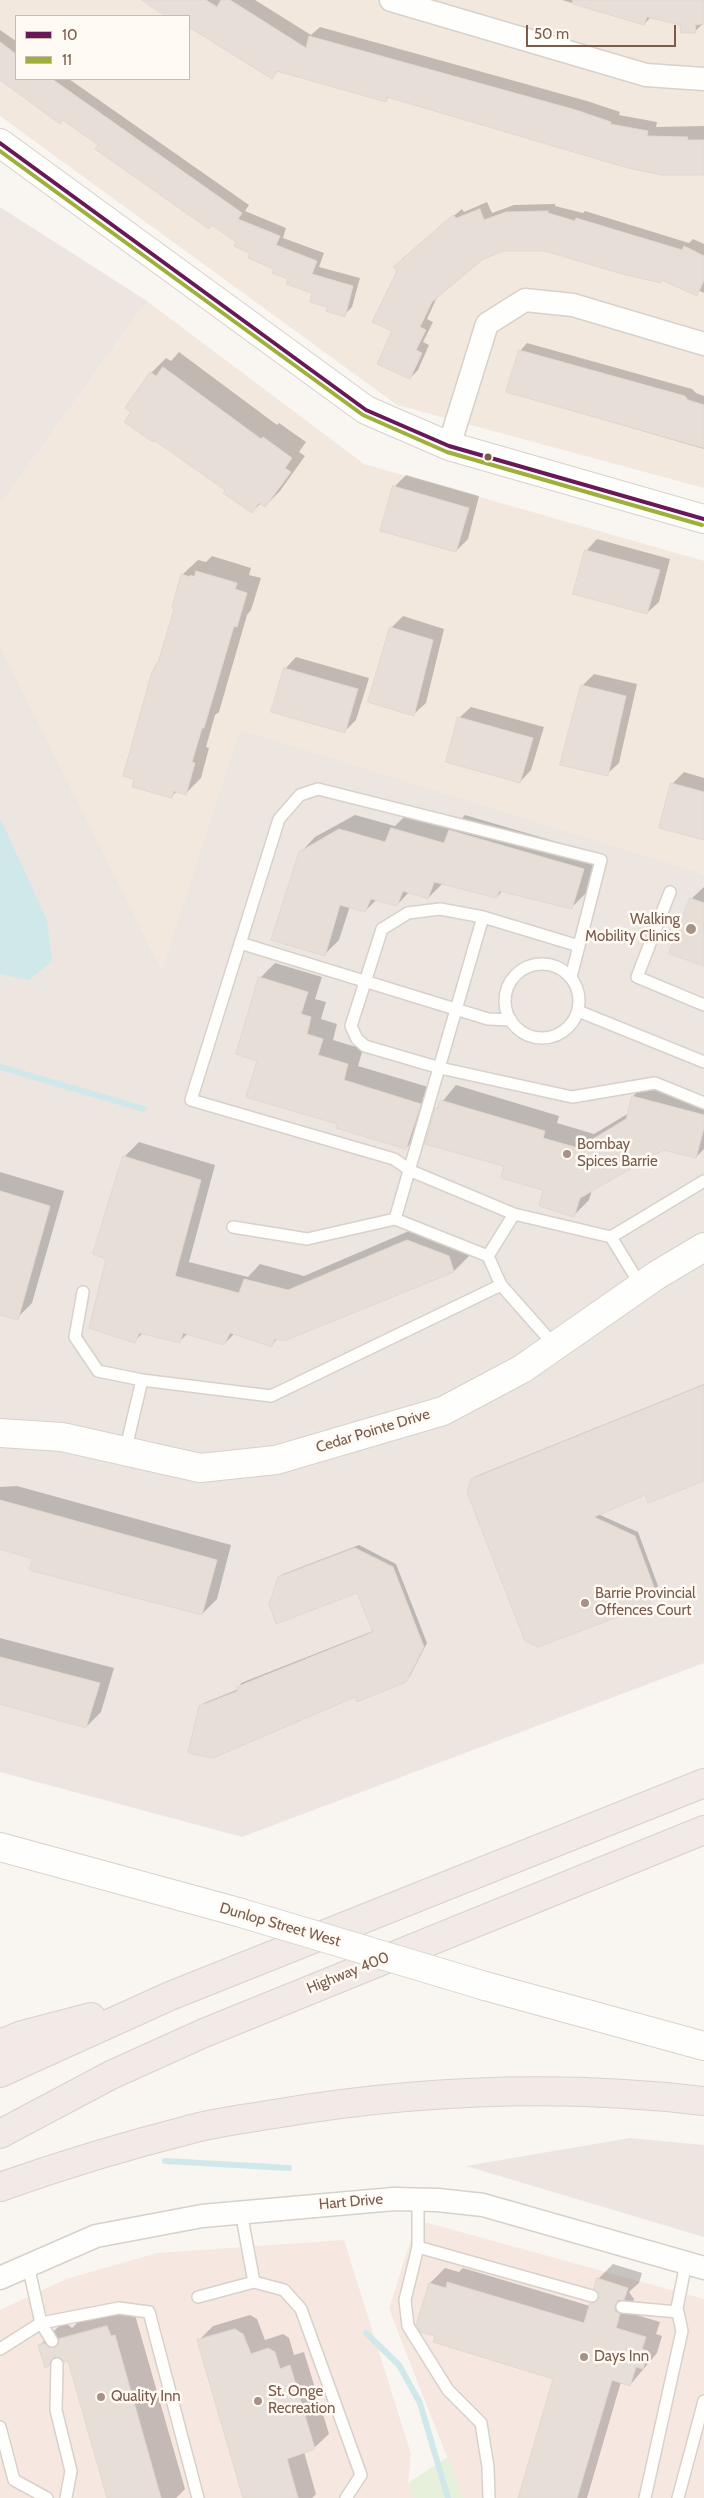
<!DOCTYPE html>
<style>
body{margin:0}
#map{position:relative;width:704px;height:2498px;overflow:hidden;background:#f9f5f0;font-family:Cabin,sans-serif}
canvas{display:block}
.legend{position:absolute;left:15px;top:15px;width:175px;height:65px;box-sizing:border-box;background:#fffaf3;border:1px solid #cabbb1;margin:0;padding:6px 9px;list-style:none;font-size:15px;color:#7a5c4d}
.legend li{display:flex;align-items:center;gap:10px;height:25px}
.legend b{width:25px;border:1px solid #cabbb1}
.scale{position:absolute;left:526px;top:25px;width:150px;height:22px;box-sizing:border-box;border:2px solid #7a5c4d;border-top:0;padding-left:6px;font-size:15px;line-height:18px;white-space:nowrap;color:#7a5c4d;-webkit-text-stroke:4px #fffaf3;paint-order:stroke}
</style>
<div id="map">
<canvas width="704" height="2498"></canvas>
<ul class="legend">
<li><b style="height:6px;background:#681757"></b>10</li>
<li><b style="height:6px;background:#9eb03a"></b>11</li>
</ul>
<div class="scale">50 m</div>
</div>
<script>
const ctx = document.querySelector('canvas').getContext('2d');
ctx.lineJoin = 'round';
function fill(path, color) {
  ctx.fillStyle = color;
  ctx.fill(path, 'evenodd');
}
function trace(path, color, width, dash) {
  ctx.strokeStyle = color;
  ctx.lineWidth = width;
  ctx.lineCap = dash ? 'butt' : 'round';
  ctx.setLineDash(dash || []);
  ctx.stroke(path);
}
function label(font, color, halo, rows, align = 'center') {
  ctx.font = font + ' Cabin,sans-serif';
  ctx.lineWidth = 5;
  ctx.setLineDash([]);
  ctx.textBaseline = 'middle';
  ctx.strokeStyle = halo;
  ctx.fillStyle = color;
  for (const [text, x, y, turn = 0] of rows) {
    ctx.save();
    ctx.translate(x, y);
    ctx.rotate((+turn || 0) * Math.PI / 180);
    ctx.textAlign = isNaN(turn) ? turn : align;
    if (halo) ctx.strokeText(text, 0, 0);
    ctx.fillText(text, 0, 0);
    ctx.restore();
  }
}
const residential = new Path2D(`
 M 0,0 L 704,0 L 704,488 L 397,405 L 0,116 ZM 16,16 L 189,16 L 189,79 L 16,79 Z
 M 147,301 L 364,464 L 704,561 L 704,874 L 240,731 L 162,971 L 0,645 L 0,505 Z`);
const commercial = new Path2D(`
 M 417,2220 L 704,2299 L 704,2498 L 463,2498 L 389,2309 Z
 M 344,2240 L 411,2454 L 408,2483 L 413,2498 L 0,2498 L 0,2310 L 66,2279 L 157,2253 Z`);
const industrial = new Path2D(`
 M 0,207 L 147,301 L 0,505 Z
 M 0,645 L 162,970 L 240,730 L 704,874 L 704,1663 L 242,1837 L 0,1772 Z
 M 630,2138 L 704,2145 L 704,2237 L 466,2166 Z`);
const green = new Path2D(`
 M 448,2457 L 463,2498 L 413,2498 L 408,2483 Z`);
const water = new Path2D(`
 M 0,818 L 47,920 L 52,961 L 29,980 L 0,974 Z`);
const shadow = new Path2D(`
 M 144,0 L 255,0 L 311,35 L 320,27 L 587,101 L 620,112 L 619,115 L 657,122 L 656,127 L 704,126 L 704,174 L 389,97 L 385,101 L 279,70 L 272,77 L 189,26 L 189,16 L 174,16 Z
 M 562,0 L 704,0 L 704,23 L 695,31 L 682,24 L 651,17 L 644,24 Z
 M 0,30 L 16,41 L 16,79 L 69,79 L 249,205 L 245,211 L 286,228 L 283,238 L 324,253 L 319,267 L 360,278 L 352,307 L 344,315 L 329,306 L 314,293 L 237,242 L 63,119 L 0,80 Z
 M 487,202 L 492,213 L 514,205 L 555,204 L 555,206 L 583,213 L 585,211 L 689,243 L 693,239 L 704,244 L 704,293 L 700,291 L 697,294 L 663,279 L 661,281 L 545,250 L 504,250 L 483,258 L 438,295 L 427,319 L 433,322 L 423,342 L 429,345 L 418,370 L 410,378 L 393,331 L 402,259 L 462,209 L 464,212 Z
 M 527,343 L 692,389 L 696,393 L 704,396 L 704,449 L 508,392 L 520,351 Z
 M 179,352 L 277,425 L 279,423 L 306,442 L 299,452 L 305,456 L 280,491 L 265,506 L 261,503 L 252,512 L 227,490 L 151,373 L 166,358 L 171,361 Z
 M 406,475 L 479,496 L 468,539 L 456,551 L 394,487 Z
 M 597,539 L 670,559 L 659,602 L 647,613 L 586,551 Z
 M 212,556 L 251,568 L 249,575 L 261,578 L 251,610 L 247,615 L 219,712 L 215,715 L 206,747 L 209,748 L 201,778 L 186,793 L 177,791 L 171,797 L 158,663 L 176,608 L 173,607 L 183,574 L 198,560 L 206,562 ZM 190,575 L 200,578 L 199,580 L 190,578 Z
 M 403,616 L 444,629 L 426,703 L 414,714 L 391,628 Z
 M 296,657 L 369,678 L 356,720 L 345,731 L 285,669 Z
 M 594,674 L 637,684 L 619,763 L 607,774 L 582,686 Z
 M 471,707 L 544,727 L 531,770 L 520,782 L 459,718 Z
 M 684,772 L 704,778 L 704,839 L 672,784 Z
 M 407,814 L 453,827 L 465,815 L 598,854 L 586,893 L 571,908 L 503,890 L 497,897 L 443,883 L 428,898 L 409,892 L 397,905 L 377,899 L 365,911 L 350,906 L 339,940 L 324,955 L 300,853 L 315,837 L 355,815 L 395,826 Z
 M 704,887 L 704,964 L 691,899 Z
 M 275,963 L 322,977 L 315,999 L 326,1002 L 321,1019 L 337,1024 L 333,1040 L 363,1049 L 358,1066 L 435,1089 L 421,1133 L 406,1148 L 338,1123 L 259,1060 L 260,978 Z
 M 648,1082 L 704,1097 L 704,1149 L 696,1157 L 662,1149 L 592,1190 L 589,1200 L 574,1215 L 545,1189 L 506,1165 L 436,1109 L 456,1085 L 559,1116 L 557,1123 L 594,1134 L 629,1113 L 633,1096 Z
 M 139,1142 L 215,1165 L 189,1262 L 248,1277 L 260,1264 L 304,1276 L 423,1225 L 464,1241 L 469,1256 L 454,1271 L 283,1340 L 278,1338 L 272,1345 L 235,1333 L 224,1344 L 188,1333 L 179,1342 L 143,1333 L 134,1341 L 108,1258 L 124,1157 Z
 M 0,1172 L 64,1191 L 32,1303 L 17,1318 L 0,1313 Z
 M 704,1384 L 704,1479 L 645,1494 L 598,1514 L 638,1532 L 658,1586 L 649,1604 L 472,1480 L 476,1476 Z
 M 17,1486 L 231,1545 L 217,1599 L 202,1614 L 0,1548 L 0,1487 Z
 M 359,1545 L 396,1564 L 427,1643 L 410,1676 L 406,1680 L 356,1696 L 200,1707 L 204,1703 L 239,1689 L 241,1683 L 373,1631 L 358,1591 L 279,1578 L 283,1574 Z
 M 0,1638 L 114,1668 L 101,1712 L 86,1727 L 0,1702 Z
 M 613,2264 L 642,2273 L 639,2283 L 629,2292 L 634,2299 L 630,2313 L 660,2322 L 656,2334 L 662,2336 L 657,2353 L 630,2385 L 621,2382 L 587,2498 L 519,2498 L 555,2378 L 436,2335 L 430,2283 L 445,2268 L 459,2272 L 463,2268 L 590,2306 L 600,2294 L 598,2279 Z
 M 128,2306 L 131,2316 L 135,2315 L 185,2489 L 176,2498 L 108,2498 L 69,2360 L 58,2356 L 49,2365 L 40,2345 L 60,2325 L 66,2323 L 72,2328 L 81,2319 Z
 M 250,2315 L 257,2319 L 265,2340 L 283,2334 L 289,2338 L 294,2355 L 304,2352 L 329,2434 L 314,2448 L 304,2452 L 316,2494 L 312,2498 L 262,2498 L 199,2340 L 213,2326 Z`);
const stream = new Path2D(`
 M 0,1067 L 144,1109
 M 165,2161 L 289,2168
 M 366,2333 L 399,2365 L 420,2403 L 448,2498`);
const building = new Path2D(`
 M 142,0 L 206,0 L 217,7 L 221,0 L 230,0 L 306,48 L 309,36 L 576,110 L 611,122 L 610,124 L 648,131 L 647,136 L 688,137 L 687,140 L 704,140 L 704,175 L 662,175 L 628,168 L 387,97 L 386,102 L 277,71 L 272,79 L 189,27 L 189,16 L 166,16 Z
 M 573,0 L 704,0 L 704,24 L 695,25 L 696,33 L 681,33 L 680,25 L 647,17 L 644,25 L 573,4 Z
 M 0,42 L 16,54 L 16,79 L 52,79 L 242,213 L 238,219 L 280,236 L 276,245 L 317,261 L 312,274 L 353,286 L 345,317 L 326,311 L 327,307 L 310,302 L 312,293 L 286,284 L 288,279 L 272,273 L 274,269 L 248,258 L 250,253 L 234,246 L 236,242 L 212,225 L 209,229 L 95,149 L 98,145 L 63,120 L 60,124 L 0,80 Z
 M 480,209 L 484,220 L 506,212 L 548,211 L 548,213 L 575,221 L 576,218 L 682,250 L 684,246 L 704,256 L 704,280 L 697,296 L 662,280 L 661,283 L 622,274 L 545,251 L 504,251 L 483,259 L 432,302 L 420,327 L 426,330 L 416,350 L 422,353 L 410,379 L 377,364 L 392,331 L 372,322 L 397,271 L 393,267 L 453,215 L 456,218 Z
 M 519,350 L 685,396 L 688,400 L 704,405 L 704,448 L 506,392 Z
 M 163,367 L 261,439 L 263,437 L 292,458 L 285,468 L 291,472 L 265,507 L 259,503 L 252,513 L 223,493 L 225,490 L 154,440 L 153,442 L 124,422 L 131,412 L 125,408 L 150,372 L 156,376 Z
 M 393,486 L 469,508 L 456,552 L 380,531 Z
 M 585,550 L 660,570 L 647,614 L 573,594 Z
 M 196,571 L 237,583 L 235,589 L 247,593 L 237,627 L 234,626 L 204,728 L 202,728 L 192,762 L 195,763 L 186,795 L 174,791 L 172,798 L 132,787 L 134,779 L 123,776 L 151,675 L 157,662 L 158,663 L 174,609 L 172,608 L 181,574 L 194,578 Z
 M 390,627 L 433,640 L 414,716 L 368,702 Z
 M 284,668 L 358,689 L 345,733 L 271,712 Z
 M 581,685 L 626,696 L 608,776 L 560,765 Z
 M 458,717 L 533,738 L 520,783 L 446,762 Z
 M 671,783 L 704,792 L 704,840 L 659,828 Z
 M 391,828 L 444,843 L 449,830 L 584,869 L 572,909 L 499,891 L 497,898 L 434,882 L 428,899 L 403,891 L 397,906 L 371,899 L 365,912 L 340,905 L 325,956 L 271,940 L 299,852 L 339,829 L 385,842 Z
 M 690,898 L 704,903 L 704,966 L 669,954 Z
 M 259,977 L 308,992 L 301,1014 L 311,1017 L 307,1034 L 323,1039 L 318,1055 L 348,1064 L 344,1080 L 421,1104 L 406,1149 L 336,1128 L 337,1124 L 246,1097 L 257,1061 L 236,1054 Z
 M 632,1096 L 704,1115 L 704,1128 L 696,1158 L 663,1150 L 580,1198 L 574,1217 L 539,1206 L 543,1190 L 501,1178 L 504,1166 L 425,1144 L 435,1108 L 438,1109 L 440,1100 L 545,1131 L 543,1138 L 578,1148 L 626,1119 Z
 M 123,1156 L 201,1180 L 175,1276 L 239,1293 L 244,1279 L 288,1290 L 407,1240 L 449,1256 L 454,1272 L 284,1341 L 275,1339 L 272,1347 L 230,1333 L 224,1345 L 183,1333 L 180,1343 L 139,1333 L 135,1343 L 89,1328 L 106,1259 L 93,1254 Z
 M 0,1191 L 50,1206 L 18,1320 L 0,1315 Z
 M 704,1385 L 704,1481 L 648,1503 L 645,1495 L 594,1517 L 635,1536 L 655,1590 L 649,1605 L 538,1647 L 525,1641 L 467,1492 L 471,1479 Z
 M 0,1500 L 217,1560 L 202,1615 L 29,1570 L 33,1559 L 0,1549 Z
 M 355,1548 L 393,1567 L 424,1647 L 406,1682 L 357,1702 L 355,1697 L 213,1758 L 188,1753 L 199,1706 L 238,1691 L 236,1687 L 373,1632 L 357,1593 L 276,1624 L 269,1604 L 278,1577 Z
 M 0,1657 L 100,1683 L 86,1728 L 0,1704 Z
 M 597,2278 L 628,2288 L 624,2300 L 618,2300 L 615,2306 L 615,2311 L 620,2314 L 616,2328 L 646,2337 L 642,2349 L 648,2351 L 643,2369 L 636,2367 L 630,2386 L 612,2380 L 577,2498 L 518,2498 L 553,2379 L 433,2342 L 435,2336 L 420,2332 L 416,2325 L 429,2283 L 446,2288 L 447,2282 L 584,2323 L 590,2303 L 594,2303 L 599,2298 L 599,2294 L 594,2289 Z
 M 107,2326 L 111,2336 L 115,2335 L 161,2498 L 107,2498 L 68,2361 L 64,2362 L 60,2357 L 54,2357 L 49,2366 L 45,2368 L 38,2345 L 45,2343 L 53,2348 L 58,2345 L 59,2339 Z
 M 235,2329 L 243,2334 L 251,2354 L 268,2348 L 275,2352 L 280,2369 L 290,2365 L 315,2449 L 287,2459 L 298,2498 L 243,2498 L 197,2340 Z`);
const service = new Path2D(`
 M 670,892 L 637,977 L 704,1005
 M 240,943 L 488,1019 L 511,1020
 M 579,946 L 483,917 L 440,909 L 408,913 L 382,929 L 351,1026 L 357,1039 L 365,1046 L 440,1068 L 572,1097 L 655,1083 L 704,1103
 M505 1001a37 37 0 1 1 74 0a37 37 0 1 1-74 0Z
 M 571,977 L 601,860 L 318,789 L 300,795 L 279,819 L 191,1100 L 394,1159 L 411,1171 L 514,1214 L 611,1237 L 704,1181
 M 578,1011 L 704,1062
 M 395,1219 L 483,917
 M 233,1227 L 307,1239 L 395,1219 L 488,1256 L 501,1285 L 555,1346
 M 611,1237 L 641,1286
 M 488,1256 L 514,1214
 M 83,1292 L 75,1337 L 98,1371 L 142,1380 L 271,1396 L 501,1285
 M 125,1452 L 142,1380
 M 418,2200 L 418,2247 L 405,2300 L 408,2326 L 448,2390 L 481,2423 L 488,2467 L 489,2498
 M 241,2212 L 254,2282 L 284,2290 L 301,2309 L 361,2475 L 346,2498
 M 418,2247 L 592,2296
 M 28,2265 L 41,2323 L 52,2341
 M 198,2297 L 254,2282
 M 622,2307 L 678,2312
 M 0,2349 L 41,2323 L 119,2308 L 149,2312 L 198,2498
 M 57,2364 L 56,2410 L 71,2471 L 66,2498
 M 0,2427 L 14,2480 L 47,2498
 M 645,2498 L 682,2331 L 677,2308 L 686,2263
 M 678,2498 L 704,2401`);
const minor = new Path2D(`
 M 391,0 L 646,75 L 704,79
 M 449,446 L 487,324 L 525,300 L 573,305 L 704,344
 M 0,2278 L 96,2236 L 202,2216 L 394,2199 L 438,2200 L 483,2205 L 704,2268`);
const tertiary = new Path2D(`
 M 0,143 L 366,410 L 449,446 L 704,519
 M 0,1433 L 62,1437 L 200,1468 L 276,1460 L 443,1411 L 522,1369 L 657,1275 L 704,1247`);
const secondary = new Path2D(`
 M 0,1847 L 238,1912
 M 485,1986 L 704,2046`);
const motorway = new Path2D(`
 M 0,2044 L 22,2035 L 91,2017
 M 0,2073 L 170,1996 L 704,1783
 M 0,2134 L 111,2075 L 204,2033 L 704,1830
 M 0,2187 C 62,2165 125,2146 188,2130 C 216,2122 246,2119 274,2114 C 416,2090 561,2084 704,2101`);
const secondaryBridge = new Path2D(`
 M 238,1912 L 485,1986`);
const bus1 = new Path2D(`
 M 0,143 L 366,410 L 449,446 L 704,519`);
const bus2 = new Path2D(`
 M 0,151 L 363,415 L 447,452 L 702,525`);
const markers = [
 [488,457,4.5,"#7a5c4d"],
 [691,929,6,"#a69286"],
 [567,1154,5,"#a69286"],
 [585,1603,5,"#a69286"],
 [584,2357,5,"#a69286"],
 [101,2397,5,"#a69286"],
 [258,2401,5,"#a69286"]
];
const poiNames = [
 ["Walking",680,920,"right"],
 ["Mobility Clinics",680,937,"right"],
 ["Bombay",577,1145],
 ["Spices Barrie",577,1162],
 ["Barrie Provincial",595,1594],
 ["Offences Court",595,1611],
 ["Days Inn",594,2357],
 ["St. Onge",268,2392],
 ["Recreation",268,2409],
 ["Quality Inn",111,2397]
];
const streetNames = [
 ["Cedar Pointe Drive",373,1431,-17],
 ["Dunlop Street West",280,1925,16],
 ["Highway 400",348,1973,-22],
 ["Hart Drive",351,2202,-5]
];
fill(residential, '#f2e8de');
fill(commercial, '#f6e8e1');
fill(industrial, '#ede5e0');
fill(green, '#e7f0db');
fill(water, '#d0e8ea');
fill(shadow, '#0003');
trace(stream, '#d0e8ea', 6);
fill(building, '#e6ded7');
trace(building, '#e2d8d2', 1);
trace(service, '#d7d1cb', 14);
trace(minor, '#d7d1cb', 25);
trace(tertiary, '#d7d1cb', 30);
trace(secondary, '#d9d2cb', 30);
trace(motorway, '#dad1cc', 30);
trace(service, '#fefefd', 11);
trace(minor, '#fefefd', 22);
trace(tertiary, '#fefefd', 28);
trace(secondary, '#fefefd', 28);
trace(motorway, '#f2eae7', 28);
trace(secondaryBridge, '#d9d2cb', 30, []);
trace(secondaryBridge, '#fefefd', 28);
trace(bus1, '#681757', 4);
trace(bus2, '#9eb03a', 4);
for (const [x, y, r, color] of markers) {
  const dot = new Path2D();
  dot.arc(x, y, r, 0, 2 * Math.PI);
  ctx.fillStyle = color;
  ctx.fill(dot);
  trace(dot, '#fffaf3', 2);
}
label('15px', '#7a5c4d', '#fffaf3', poiNames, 'left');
label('15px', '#7a5c4d', '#fffaf3', streetNames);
</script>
